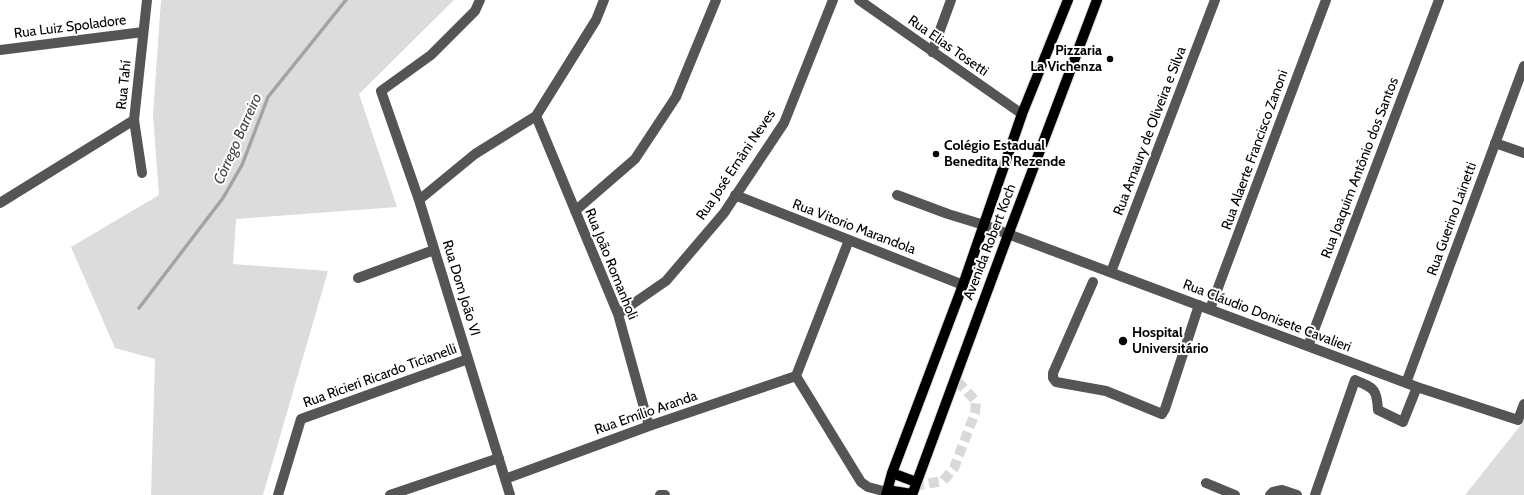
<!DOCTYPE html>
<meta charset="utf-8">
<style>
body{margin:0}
canvas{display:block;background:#fff}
</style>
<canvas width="1524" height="495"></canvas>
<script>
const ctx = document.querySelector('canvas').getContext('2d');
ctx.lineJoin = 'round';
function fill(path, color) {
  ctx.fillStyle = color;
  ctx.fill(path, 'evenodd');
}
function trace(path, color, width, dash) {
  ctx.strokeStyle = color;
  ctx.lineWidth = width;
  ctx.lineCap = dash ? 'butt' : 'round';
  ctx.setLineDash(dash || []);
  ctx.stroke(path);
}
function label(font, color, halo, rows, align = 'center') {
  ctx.font = font + ' Cabin,sans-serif';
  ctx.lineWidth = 4;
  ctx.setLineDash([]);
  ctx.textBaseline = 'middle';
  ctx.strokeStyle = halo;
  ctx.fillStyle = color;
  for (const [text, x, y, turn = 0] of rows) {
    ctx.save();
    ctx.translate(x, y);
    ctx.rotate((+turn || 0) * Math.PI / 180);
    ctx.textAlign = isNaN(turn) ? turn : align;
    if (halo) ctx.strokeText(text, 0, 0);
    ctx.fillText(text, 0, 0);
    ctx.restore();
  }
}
const green = new Path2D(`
 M 161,0 L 454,0 L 359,94 L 397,207 L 236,219 L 233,264 L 328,271 L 263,495 L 151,495 L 155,359 L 115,348 L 71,247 L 159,195 L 153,115 Z
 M 1524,418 L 1524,495 L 1465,495 L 1520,426 Z`);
const stream = new Path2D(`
 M 139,308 L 223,198 L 242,165 L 268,97 L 346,0`);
const minorTunnel = new Path2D(`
 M 914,486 L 943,481 L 954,468 L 975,413 L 976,401 L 954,378`);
const minor = new Path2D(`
 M 480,0 L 475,11 L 431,55 L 381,91 L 419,200 L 510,495
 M 859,0 L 1022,114
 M 0,50 L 143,32
 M 932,52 L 951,0
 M 536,116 L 618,314 L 649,426
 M 1495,143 L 1524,153
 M 142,173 L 134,120 L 147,0
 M 735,195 L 963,285
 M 897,195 L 948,214 L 984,225 L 1417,387 L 1518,420 L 1524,404
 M 419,200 L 475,154 L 536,116 L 596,20 L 604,0
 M 0,203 L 134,120
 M 575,211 L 635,159 L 676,97 L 716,0
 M 1111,272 L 1215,0
 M 358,278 L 434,250
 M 1093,282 L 1053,373 L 1053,378 L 1056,382 L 1106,391 L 1162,414 L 1165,409 L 1199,305
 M 1210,309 L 1326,0
 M 618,314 L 666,281 L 724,213 L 784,123 L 833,0
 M 1308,346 L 1439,0
 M 796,376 L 861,482 L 868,487 L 887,492
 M 796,376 L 849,240
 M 1406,383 L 1524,66
 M 505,479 L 649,426 L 796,376
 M 1206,483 L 1235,495
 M 278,495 L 301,419 L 468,359
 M 390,495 L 499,458
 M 660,495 L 665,495
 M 1270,495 L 1273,492 L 1282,490 L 1297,495
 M 1315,495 L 1355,380 C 1374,388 1377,389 1378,410 L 1403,422 L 1417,387`);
const major = new Path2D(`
 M 892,473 L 916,482
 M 887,492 L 893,491 L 912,494
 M 886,495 L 892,473 L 963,285 L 1022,114 L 1068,0
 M 912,495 L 1008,235 L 1097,0`);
const markers = [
 [1110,59,4,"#000"],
 [936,154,4,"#000"],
 [1123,341,5,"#000"]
];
const streetNames = [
 ["Rua Luiz Spoladore",70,27,-7],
 ["Rua Elias Tosetti",948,46,35],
 ["Rua Tahí",124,85,-84],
 ["Rua Amaury de Oliveira e Silva",1150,131,-69],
 ["Rua Alaerte Francisco Zanoni",1255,150,-70],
 ["Rua José Ernâni Neves",736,165,-56],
 ["Rua Joaquim Antônio dos Santos",1360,168,-69],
 ["Rua Guerino Lainetti",1452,219,-70],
 ["Rua Vitorio Marandola",854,227,21],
 ["Avenida Robert Koch",990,242,-69],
 ["Rua João Romanholi",611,264,68],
 ["Rua Dom João VI",461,288,73],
 ["Rua Cláudio Donisete Cavalieri",1267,316,21],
 ["Rua Ricieri Ricardo Ticianelli",380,376,-20],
 ["Rua Emílio Aranda",646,413,-19]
];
const poiNames = [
 ["Pizzaria",1102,51,"right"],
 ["La Vichenza",1102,67,"right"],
 ["Colégio Estadual",944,146],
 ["Benedita R Rezende",944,162],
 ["Hospital",1132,333],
 ["Universitário",1132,349]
];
const waterNames = [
 ["Córrego Barreiro",238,139,-66]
];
fill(green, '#dcdcdc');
trace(stream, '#a3a3a3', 3.5);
trace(minorTunnel, '#d9d9d9', 10, [10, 5]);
trace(major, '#dbdbdb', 12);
trace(minor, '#555', 10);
trace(major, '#000', 10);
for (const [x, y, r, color] of markers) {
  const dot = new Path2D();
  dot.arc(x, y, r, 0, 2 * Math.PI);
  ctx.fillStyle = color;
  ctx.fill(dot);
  trace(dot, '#fff', 1.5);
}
label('14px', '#000', '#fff', streetNames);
label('bold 14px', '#000', '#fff', poiNames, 'left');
label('italic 15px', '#444', '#fff', waterNames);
</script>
